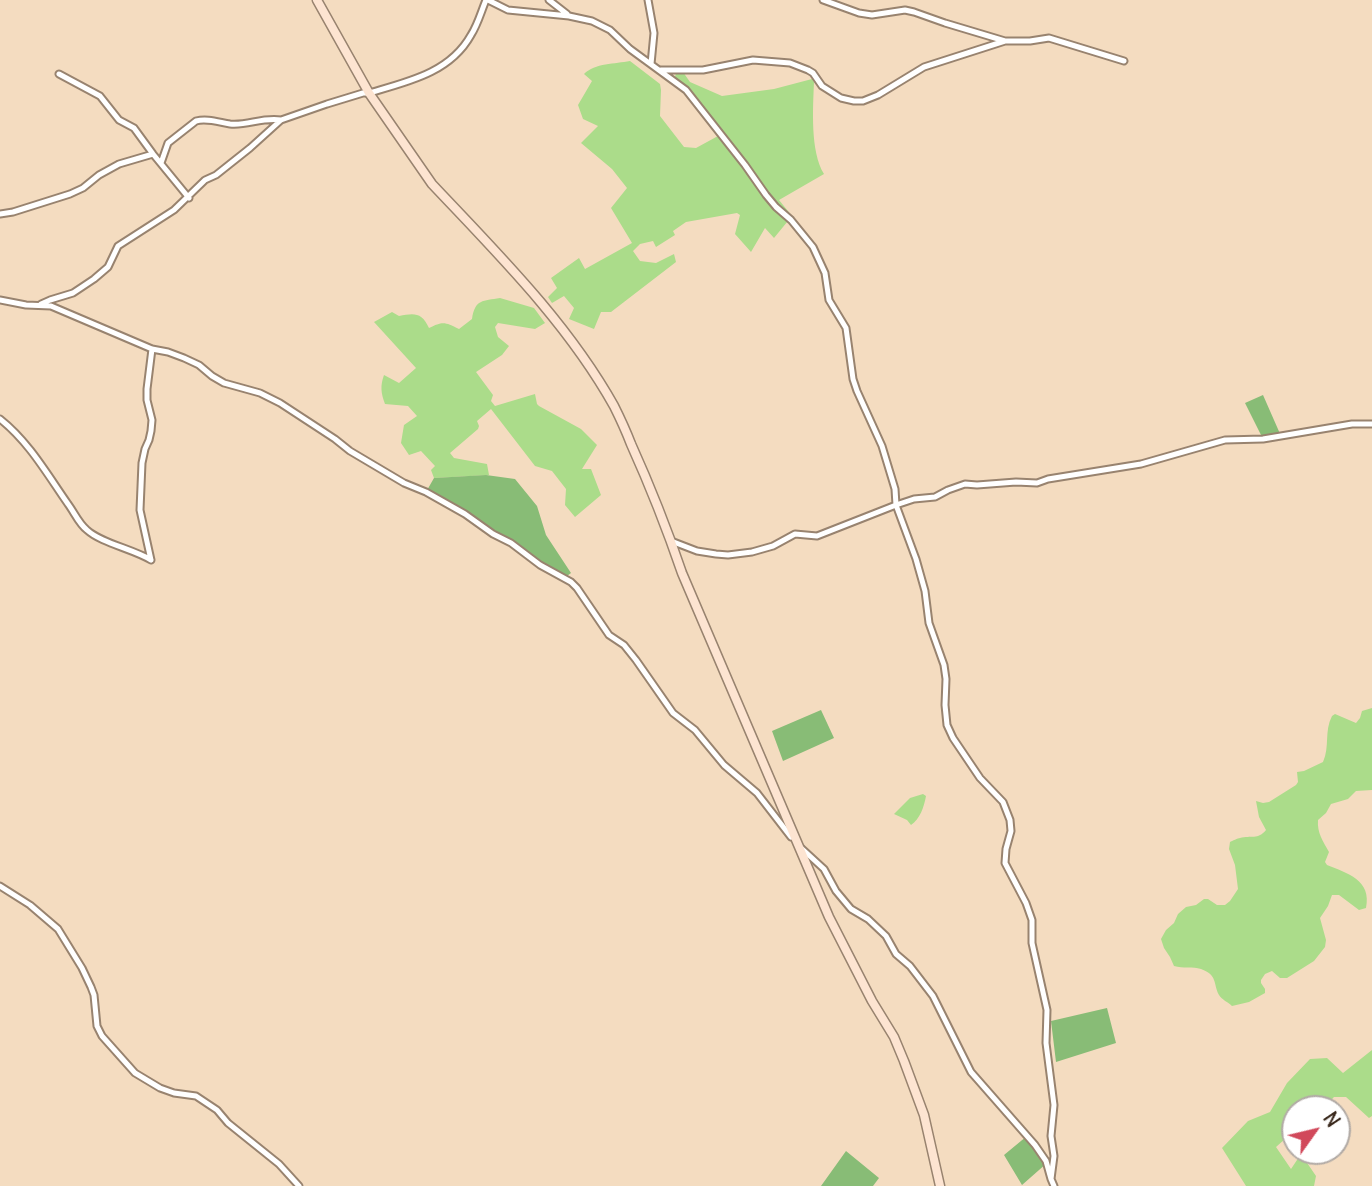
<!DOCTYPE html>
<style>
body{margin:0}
#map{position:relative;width:1372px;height:1186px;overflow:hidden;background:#f4dcc0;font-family:Delius,sans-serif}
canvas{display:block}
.north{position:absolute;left:1281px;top:1095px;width:70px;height:70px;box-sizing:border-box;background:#fff;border:2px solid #b1aaa5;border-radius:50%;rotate:56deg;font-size:19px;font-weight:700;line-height:28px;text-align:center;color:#3b2a1e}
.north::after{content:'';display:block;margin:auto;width:24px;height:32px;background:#d1495b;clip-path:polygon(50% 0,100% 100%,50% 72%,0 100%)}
</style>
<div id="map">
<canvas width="1372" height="1186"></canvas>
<div class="north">N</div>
</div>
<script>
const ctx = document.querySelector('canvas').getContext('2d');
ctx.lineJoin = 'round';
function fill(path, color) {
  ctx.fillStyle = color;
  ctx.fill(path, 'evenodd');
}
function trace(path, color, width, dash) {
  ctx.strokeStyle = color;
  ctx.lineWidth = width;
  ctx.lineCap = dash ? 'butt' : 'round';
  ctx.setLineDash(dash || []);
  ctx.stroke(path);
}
const green = new Path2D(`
 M 630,61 L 660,84 L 661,90 L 660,116 L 684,147 L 696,148 L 718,136 L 687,96 L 673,82 L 677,71 L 683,72 L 690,82 L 722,96 L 774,89 L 812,79 L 814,82 C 813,108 810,151 824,174 L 779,200 L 792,216 L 774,238 L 765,228 L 751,252 L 735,234 L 740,215 L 737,213 L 686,222 L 673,231 L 675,235 L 656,247 L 653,241 L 640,244 L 633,251 L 640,261 L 656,263 L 674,254 L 676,262 L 611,312 L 601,312 L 594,329 L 569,319 L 574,308 L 564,296 L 552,303 L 548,297 L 557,288 L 551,278 L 579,258 L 585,269 L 632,243 L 611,208 L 627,188 L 612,169 L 581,143 L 598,126 L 583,119 L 578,105 L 592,81 L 584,74 C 595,63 615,64 630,61 Z
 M 500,298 L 534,308 L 545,323 L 535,329 L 498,323 L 495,327 L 498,337 L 509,346 L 502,355 L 476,372 L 493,395 L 491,401 L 495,406 L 535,394 L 537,404 L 539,406 L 581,429 L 597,445 L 582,469 L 591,469 L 601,495 L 575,517 L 565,505 L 566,489 L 552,471 L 535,466 L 491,409 L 477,421 L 479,426 L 478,429 L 450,453 L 454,458 L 487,464 L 489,475 L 434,478 L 431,470 L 435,466 L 421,451 L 409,455 L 401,443 L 404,425 L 417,416 L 408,406 L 385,404 C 381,393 380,386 384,375 L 399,383 L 416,368 L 374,322 L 392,312 L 399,316 C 414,313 422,312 429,328 C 443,321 445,322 459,329 L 472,319 C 475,299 483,301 500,298 Z
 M 1372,708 L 1372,790 L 1356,791 L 1348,799 L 1331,804 L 1326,813 L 1318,820 C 1317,833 1323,841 1329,852 L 1325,862 L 1327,865 C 1347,873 1372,880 1366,908 L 1359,910 L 1339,895 L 1332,895 L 1328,906 L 1320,918 L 1326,940 L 1325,947 L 1314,961 L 1287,978 L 1280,978 L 1272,971 L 1265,974 L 1261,980 L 1261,983 L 1265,989 L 1265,993 L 1249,1002 L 1232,1006 C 1228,1002 1222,1000 1219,995 C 1213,984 1218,975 1201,969 C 1193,966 1183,969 1174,966 L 1170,957 L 1164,948 L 1161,939 L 1166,930 L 1174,923 L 1178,914 L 1186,907 L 1196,905 L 1204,899 L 1208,899 L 1217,905 L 1225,905 L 1230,901 L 1238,889 L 1235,865 L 1229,849 L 1230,842 C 1232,841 1238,838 1240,838 C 1251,835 1258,840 1266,830 L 1259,817 L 1256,801 L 1263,803 L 1269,802 L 1296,785 L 1298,782 L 1297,772 L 1304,771 L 1323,762 C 1330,747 1324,731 1332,716 L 1335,714 L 1356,723 L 1360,718 L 1362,711 Z
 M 923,794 L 926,796 C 924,807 920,819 911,825 L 907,820 L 894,814 L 910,798 Z
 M 1372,1050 L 1372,1116 L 1369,1118 L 1346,1097 L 1334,1097 L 1329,1102 L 1324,1099 L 1317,1109 L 1295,1109 L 1295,1130 L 1276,1147 L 1291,1169 L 1301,1154 L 1316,1176 L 1314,1186 L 1246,1186 L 1222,1148 L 1248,1121 L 1270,1112 L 1287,1083 L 1310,1059 L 1327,1058 L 1343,1073 Z`);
const forest = new Path2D(`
 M 1263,395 L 1281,436 L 1263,439 L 1245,403 Z
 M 486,475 L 515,479 L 537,506 L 546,535 L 571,573 L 563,579 L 426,492 L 434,478 Z
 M 821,710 L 834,738 L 783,761 L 772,731 Z
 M 1107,1008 L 1116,1043 L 1056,1062 L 1051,1021 Z
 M 1027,1136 L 1047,1163 L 1022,1185 L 1004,1155 Z
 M 846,1151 L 879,1178 L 873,1186 L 821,1186 Z`);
const street = new Path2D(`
 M 488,0 L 508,10 L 569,16 L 592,21 L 610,30 L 630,49 L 686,90 L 745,165 L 766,195 L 776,207 L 791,220 L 813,247 L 825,273 L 829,300 L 846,328 L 853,379 L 857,391 L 882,446 L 895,489 L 896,505 L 916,559 L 925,591 L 929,623 L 944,665 L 946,679 L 945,705 L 947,725 L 953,738 L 980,778 L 1003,802 L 1010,820 L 1011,831 L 1006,849 L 1005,863 L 1026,903 L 1032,920 L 1032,943 L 1047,1010 L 1046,1043 L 1054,1105 L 1051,1136 L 1054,1156 L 1051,1179 L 1054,1186
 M 549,0 L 567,14
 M 648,0 L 654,33 L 651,64
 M 823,0 L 859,13 L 872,15 L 905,10 L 914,12 L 945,23 L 1005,41
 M 661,70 L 703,70 L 753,60 L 790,63 L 808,70 L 813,73 L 822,86 L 841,98 L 854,101 L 863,101 L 878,95 L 924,67 L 1005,41 L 1030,41 L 1049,38 L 1124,61
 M 59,74 L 100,96 L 119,120 L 134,128 L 153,154 L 189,198
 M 161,163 L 168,143 L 196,121 C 207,118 218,122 230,124 C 247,126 262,117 281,120
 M 0,214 L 13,212 L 70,194 L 83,188 L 99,175 L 119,164 L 153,154
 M 0,300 L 26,305 L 51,306 L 152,349 L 168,352 L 184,358 L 199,365 L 212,376 L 224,383 L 260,393 L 280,403 L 335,439 L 350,451 L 404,483 L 426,492 L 465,514 L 493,534 L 511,543 L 540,565 L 571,582 L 577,588 L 609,635 L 624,645 L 636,660 L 673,713 L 695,730 L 724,765 L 757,793 L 791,837
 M 41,304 L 50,300 L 73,293 L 94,279 L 108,267 L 118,246 L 174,210 L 205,180 L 216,175 L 250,148 L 281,120 L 327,104 L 363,93 L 369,93 C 407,82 450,73 471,35 C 478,24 481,12 486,0
 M 0,419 C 29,442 47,474 68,504 C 74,512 79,524 87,530 C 101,543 133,549 151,560
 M 671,541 L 697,551 L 716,554 L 728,555 L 752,552 L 773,546 L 795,534 L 817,536 L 896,505 L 914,499 L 935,497 L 948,490 L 965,484 L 977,485 L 1016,482 L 1037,483 L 1048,479 L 1141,464 L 1225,440 L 1263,439 L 1352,424 L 1372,424
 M 151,560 L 140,510 L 142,463 L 145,449 L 149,440 L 151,431 L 152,420 L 147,400 L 147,389 L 152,349
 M 800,847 L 824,869 L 836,891 L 851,909 L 868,919 L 886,936 L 896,954 L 910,966 L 933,996 L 971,1072 L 1035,1145 L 1046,1161 L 1051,1179
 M 0,886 L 30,905 L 58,929 L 82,968 L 91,987 L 94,995 L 97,1026 L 102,1036 L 135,1073 L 160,1088 L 174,1093 L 196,1096 L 217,1110 L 228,1123 L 279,1164 L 299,1186`);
const secondary = new Path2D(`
 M 317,0 L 369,93 L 432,184 C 497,253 567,322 614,406 C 620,418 626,431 631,444 C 650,486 667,529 682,573 L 829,917 L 872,1001 L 894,1037 L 904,1061 L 924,1115 L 940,1186`);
fill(green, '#abdc8a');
fill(forest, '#88bc76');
trace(street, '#98836f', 9);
trace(secondary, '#98836f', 11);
trace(street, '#fff', 5);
trace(secondary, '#fde4d1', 8);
</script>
